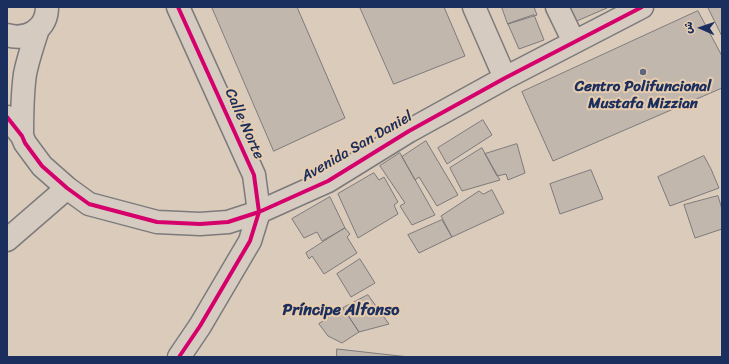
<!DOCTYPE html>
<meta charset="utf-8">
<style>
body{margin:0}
#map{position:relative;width:729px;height:364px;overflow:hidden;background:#dacbbb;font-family:Sriracha,"Playpen Sans Arabic",sans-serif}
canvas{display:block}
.frame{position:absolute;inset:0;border:8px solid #1b2f5e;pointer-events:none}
.north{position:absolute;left:681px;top:8px;width:40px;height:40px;-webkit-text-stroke:3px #e7ccae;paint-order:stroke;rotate:272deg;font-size:11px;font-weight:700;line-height:16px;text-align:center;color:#1b2f5e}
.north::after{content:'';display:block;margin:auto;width:14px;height:18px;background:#1b2f5e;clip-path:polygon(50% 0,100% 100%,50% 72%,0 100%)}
</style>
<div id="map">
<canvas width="729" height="364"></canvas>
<div class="frame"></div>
<div class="north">ش</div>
</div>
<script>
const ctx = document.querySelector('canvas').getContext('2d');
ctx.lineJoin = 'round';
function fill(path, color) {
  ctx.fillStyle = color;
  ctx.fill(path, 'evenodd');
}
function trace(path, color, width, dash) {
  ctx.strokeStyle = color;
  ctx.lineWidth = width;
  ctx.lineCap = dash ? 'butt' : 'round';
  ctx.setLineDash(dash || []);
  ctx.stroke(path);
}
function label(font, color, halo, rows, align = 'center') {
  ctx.font = font + ' Sriracha,sans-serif';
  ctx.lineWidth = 4;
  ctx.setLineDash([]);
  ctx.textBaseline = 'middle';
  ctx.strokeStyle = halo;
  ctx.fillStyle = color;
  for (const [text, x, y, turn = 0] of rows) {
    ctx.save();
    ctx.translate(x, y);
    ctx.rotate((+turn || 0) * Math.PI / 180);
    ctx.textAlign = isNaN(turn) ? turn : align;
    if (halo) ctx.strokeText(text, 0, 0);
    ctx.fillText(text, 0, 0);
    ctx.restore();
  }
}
const building = new Path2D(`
 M 212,7 L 297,7 L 345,118 L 274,151 Z
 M 360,7 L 444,7 L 465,56 L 394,84 Z
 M 502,7 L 534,7 L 537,15 L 508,24 Z
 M 574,7 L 607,7 L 607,8 L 572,23 L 568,10 Z
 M 708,7 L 722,7 L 722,36 Z
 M 698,11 L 722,56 L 722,88 L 553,161 L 522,92 Z
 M 534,15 L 544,40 L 519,49 L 508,24 Z
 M 483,120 L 492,135 L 447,164 L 438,148 Z
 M 426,141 L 458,195 L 437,206 L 419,177 L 415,180 L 402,157 Z
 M 517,144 L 525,173 L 508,180 L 506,174 L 497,176 L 485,154 Z
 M 482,148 L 500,180 L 462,191 L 450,168 Z
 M 400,153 L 435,215 L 412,225 L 400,206 L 405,203 L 380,166 Z
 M 704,156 L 711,169 L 719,188 L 670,206 L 658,177 Z
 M 591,170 L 603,199 L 560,214 L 550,184 Z
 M 374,173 L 379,180 L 384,177 L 398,202 L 394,205 L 398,214 L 358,238 L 338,194 Z
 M 492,190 L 504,213 L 452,237 L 441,216 L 479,191 L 483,194 Z
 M 718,196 L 722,209 L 722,229 L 695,238 L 684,205 Z
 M 330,197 L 345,228 L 322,241 L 317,232 L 304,238 L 292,219 Z
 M 442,220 L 452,237 L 419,253 L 408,235 Z
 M 345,228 L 350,234 L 347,237 L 357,253 L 324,274 L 312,256 L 309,259 L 306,253 Z
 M 360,259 L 375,283 L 351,297 L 337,274 Z
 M 368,295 L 389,324 L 359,332 L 343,308 Z
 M 343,308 L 359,332 L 342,343 L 328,336 L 319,324 Z
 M 337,349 L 409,357 L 337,357 Z`);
const minor = new Path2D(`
 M 178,7 L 254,175 L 259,212 L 250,241 L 200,326 L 179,357
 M 474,7 L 505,78
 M 557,7 L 574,42
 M 7,35 C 27,41 47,29 47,7
 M 7,117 L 22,136 L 25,143 L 42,166 L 67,188 L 89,204 L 157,222 L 200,224 L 228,222 L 259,212 L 328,181 L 409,131 L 505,78 L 642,7
 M 22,136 C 22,115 22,95 25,74 C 28,59 33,44 38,29
 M 7,240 L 67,188`);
const cycleway = new Path2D(`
 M 178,7 L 254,175 L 259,212 L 250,241 L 200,326 L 179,357
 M 7,117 L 22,136 L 25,143 L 42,166 L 67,188 L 89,204 L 157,222 L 200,224 L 228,222 L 259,212 L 328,181 L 409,131 L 505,78 L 642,7`);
const markers = [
 [643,72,4,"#5e667f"]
];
const poiNames = [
 ["Centro Polifuncional",643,87],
 ["Mustafa Mizzian",643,104]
];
const streetNames = [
 ["Calle Norte",244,124,66],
 ["Avenida San Daniel",357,147,-30]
];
const neighbourhoodNames = [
 ["Príncipe Alfonso",341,311]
];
fill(building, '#c1b7ad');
trace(building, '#7d7a7c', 1);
trace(minor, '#7d7a7c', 25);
trace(minor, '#d5cbc0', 22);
trace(cycleway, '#d6006c', 4);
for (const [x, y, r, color] of markers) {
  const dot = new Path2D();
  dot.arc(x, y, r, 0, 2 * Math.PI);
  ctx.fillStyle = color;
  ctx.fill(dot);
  trace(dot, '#e7ccae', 1.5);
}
label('bold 15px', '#1b2f5e', '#e7ccae', poiNames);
label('15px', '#1b2f5e', '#e7ccae', streetNames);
label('bold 16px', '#1b2f5e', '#e7ccae', neighbourhoodNames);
</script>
